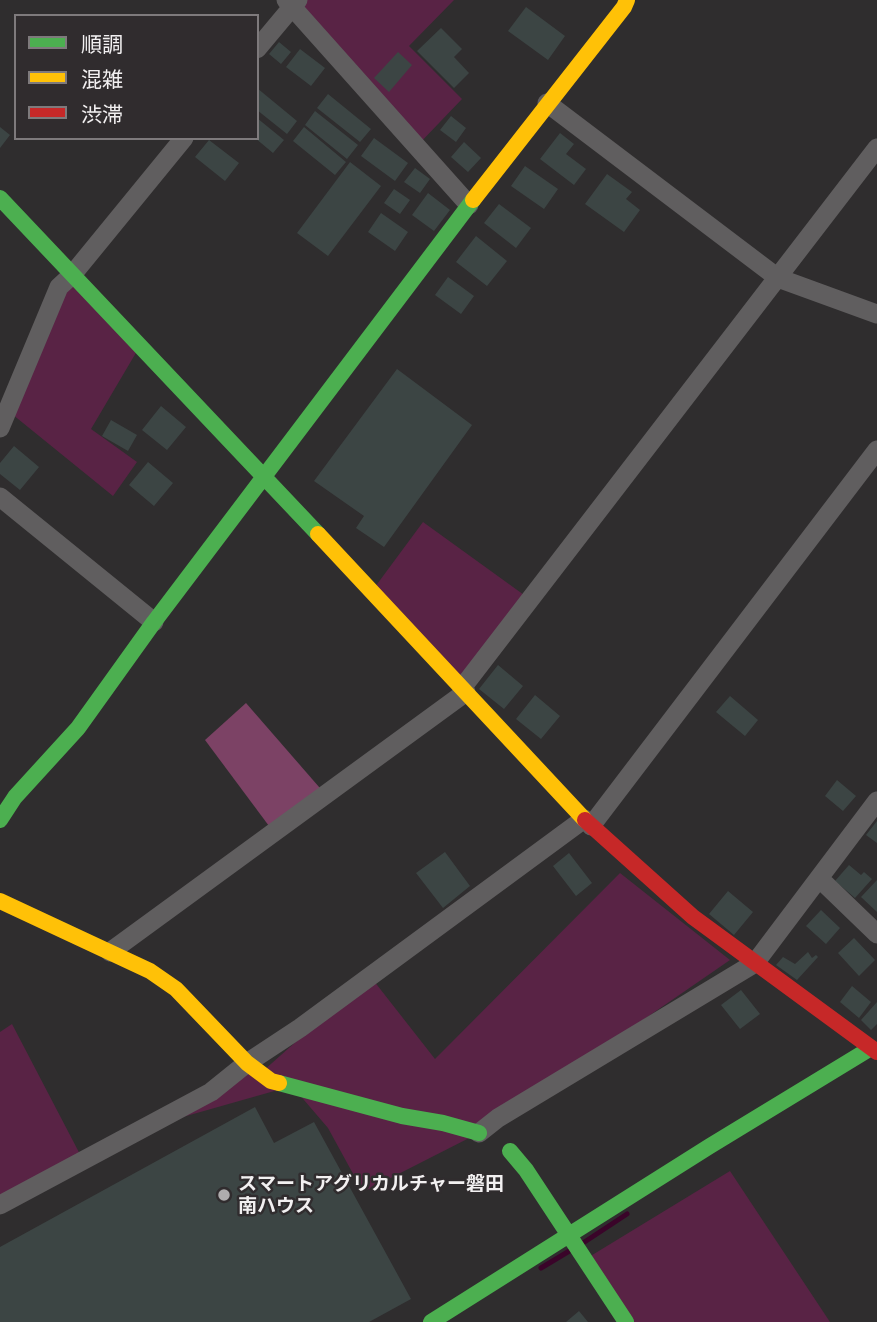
<!DOCTYPE html>
<meta charset="utf-8">
<style>
body{margin:0}
#map{position:relative;width:877px;height:1322px;overflow:hidden;background:#2f2d2e;font-family:Commissioner,"Noto Sans JP",sans-serif}
canvas{display:block}
.legend{position:absolute;left:14px;top:14px;width:245px;height:126px;box-sizing:border-box;background:#302c2e;border:2px solid #7e7a7c;margin:0;padding:9px 12px;list-style:none;font-size:21px;color:#f2f0f1}
.legend li{display:flex;align-items:center;gap:14px;height:35px}
.legend b{width:35px;border:2px solid #7e7a7c}
</style>
<div id="map">
<canvas width="877" height="1322"></canvas>
<ul class="legend">
<li><b style="height:9px;background:#4caf50"></b>順調</li>
<li><b style="height:9px;background:#ffc107"></b>混雑</li>
<li><b style="height:9px;background:#c62828"></b>渋滞</li>
</ul>
</div>
<script>
const ctx = document.querySelector('canvas').getContext('2d');
ctx.lineJoin = 'round';
function fill(path, color) {
  ctx.fillStyle = color;
  ctx.fill(path, 'evenodd');
}
function trace(path, color, width, dash) {
  ctx.strokeStyle = color;
  ctx.lineWidth = width;
  ctx.lineCap = dash ? 'butt' : 'round';
  ctx.setLineDash(dash || []);
  ctx.stroke(path);
}
function label(font, color, halo, rows, align = 'center') {
  ctx.font = font + ' Commissioner,"Noto Sans JP",sans-serif';
  ctx.lineWidth = 5;
  ctx.setLineDash([]);
  ctx.textBaseline = 'middle';
  ctx.strokeStyle = halo;
  ctx.fillStyle = color;
  for (const [text, x, y, turn = 0] of rows) {
    ctx.save();
    ctx.translate(x, y);
    ctx.rotate((+turn || 0) * Math.PI / 180);
    ctx.textAlign = isNaN(turn) ? turn : align;
    if (halo) ctx.strokeText(text, 0, 0);
    ctx.fillText(text, 0, 0);
    ctx.restore();
  }
}
const green = new Path2D(`
 M 298,0 L 454,0 L 409,46 L 462,99 L 417,146 Z
 M 69,277 L 140,346 L 91,429 L 137,462 L 113,496 L 7,410 Z
 M 423,522 L 531,600 L 462,688 L 372,591 Z
 M 620,873 L 730,960 L 479,1133 L 363,1192 L 328,1128 L 292,1086 L 144,1128 L 247,1063 L 263,1071 L 370,976 L 435,1059 Z
 M 12,1024 L 83,1160 L 0,1195 L 0,1032 Z
 M 730,1171 L 830,1322 L 626,1322 L 584,1260 Z`);
const forest = new Path2D(`
 M 246,703 L 326,795 L 269,826 L 205,740 Z`);
const stream = new Path2D(`
 M 583,1243 L 627,1214
 M 541,1268 L 571,1250`);
const building = new Path2D(`
 M 526,7 L 565,36 L 548,60 L 508,31 Z
 M 441,28 L 462,49 L 454,57 L 469,73 L 454,88 L 417,51 Z
 M 279,42 L 291,52 L 281,64 L 269,54 Z
 M 300,49 L 325,68 L 311,86 L 286,67 Z
 M 398,52 L 412,65 L 389,92 L 374,78 Z
 M 257,88 L 297,121 L 287,134 L 257,110 Z
 M 328,94 L 371,129 L 360,142 L 317,108 Z
 M 315,111 L 358,145 L 347,159 L 305,125 Z
 M 451,116 L 466,128 L 456,142 L 440,130 Z
 M 257,118 L 284,140 L 273,153 L 255,138 L 257,138 Z
 M 0,127 L 10,135 L 0,148 Z
 M 304,127 L 346,162 L 335,175 L 293,141 Z
 M 560,133 L 574,144 L 566,154 L 586,169 L 574,185 L 540,159 Z
 M 374,138 L 408,163 L 395,181 L 361,156 Z
 M 209,140 L 239,163 L 225,181 L 195,157 Z
 M 464,142 L 481,158 L 468,172 L 451,157 Z
 M 350,162 L 381,186 L 328,256 L 297,233 Z
 M 525,166 L 558,189 L 544,209 L 511,186 Z
 M 415,168 L 430,179 L 420,193 L 404,182 Z
 M 607,174 L 632,192 L 626,199 L 640,210 L 624,232 L 585,204 Z
 M 394,189 L 410,200 L 400,214 L 384,203 Z
 M 428,193 L 450,210 L 434,231 L 412,215 Z
 M 499,204 L 531,228 L 516,248 L 484,223 Z
 M 381,213 L 408,232 L 395,251 L 368,232 Z
 M 476,236 L 507,261 L 487,286 L 456,262 Z
 M 448,277 L 474,296 L 461,314 L 435,295 Z
 M 397,369 L 472,425 L 384,547 L 356,528 L 364,516 L 314,481 Z
 M 161,406 L 186,427 L 167,450 L 142,430 Z
 M 111,420 L 137,435 L 128,451 L 102,436 Z
 M 14,446 L 39,467 L 20,490 L 0,474 L 0,463 Z
 M 148,462 L 173,483 L 154,506 L 129,485 Z
 M 498,665 L 523,686 L 504,709 L 479,689 Z
 M 535,695 L 560,716 L 541,739 L 516,719 Z
 M 730,696 L 758,720 L 745,736 L 716,712 Z
 M 837,780 L 856,796 L 843,811 L 825,796 Z
 M 877,821 L 877,843 L 866,835 Z
 M 445,852 L 470,886 L 443,908 L 416,873 Z
 M 569,853 L 592,883 L 576,896 L 553,866 Z
 M 849,865 L 861,875 L 864,872 L 872,879 L 855,898 L 835,881 Z
 M 877,880 L 877,912 L 861,897 Z
 M 728,891 L 753,912 L 734,935 L 709,914 Z
 M 821,910 L 840,928 L 826,944 L 806,926 Z
 M 854,938 L 875,960 L 859,976 L 838,953 Z
 M 808,952 L 812,958 L 816,955 L 818,957 L 797,980 L 776,965 L 783,957 L 795,964 Z
 M 852,986 L 871,1002 L 859,1018 L 840,1002 Z
 M 741,990 L 760,1014 L 740,1029 L 721,1005 Z
 M 877,1002 L 877,1024 L 871,1030 L 861,1020 Z
 M 255,1107 L 274,1143 L 314,1122 L 411,1299 L 369,1322 L 0,1322 L 0,1247 Z
 M 579,1311 L 588,1322 L 566,1322 Z`);
const street = new Path2D(`
 M 286,0 L 469,205
 M 257,49 L 298,0
 M 547,103 L 778,278 L 877,314
 M 0,428 L 59,287 L 72,275 L 184,138
 M 0,497 L 154,622
 M 462,688 L 877,148
 M 591,826 L 877,450
 M 819,878 L 877,934
 M 110,952 L 466,692
 M 479,1133 L 498,1118 L 755,963 L 877,801
 M 0,1205 L 211,1092 L 247,1063 L 300,1028 L 584,819`);
const fast = new Path2D(`
 M 0,198 L 318,534
 M 0,820 L 15,797 L 78,728 L 154,622 L 473,200
 M 279,1083 L 402,1116 L 443,1123 L 479,1133
 M 510,1151 L 526,1170 L 626,1322
 M 431,1322 L 710,1146 L 871,1048`);
const slow = new Path2D(`
 M 473,200 L 624,7 L 627,0
 M 318,534 L 585,820
 M 0,901 L 150,971 L 176,989 L 247,1063 L 271,1081 L 279,1083`);
const jam = new Path2D(`
 M 585,820 L 693,917 L 877,1052`);
const markers = [
 [224,1195,7,"#aeacad"]
];
const poiNames = [
 ["スマートアグリカルチャー磐田",238,1184],
 ["南ハウス",238,1206]
];
fill(green, '#592345');
fill(forest, '#7c4265');
trace(stream, '#3a0429', 5);
fill(building, '#3c4544');
trace(street, '#605e5f', 19);
trace(fast, '#4caf50', 16);
trace(slow, '#ffc107', 16);
trace(jam, '#c62828', 16);
for (const [x, y, r, color] of markers) {
  const dot = new Path2D();
  dot.arc(x, y, r, 0, 2 * Math.PI);
  ctx.fillStyle = color;
  ctx.fill(dot);
  trace(dot, '#302c2e', 2.5);
}
label('bold 19px', '#f2f0f1', '#302c2e', poiNames, 'left');
</script>
